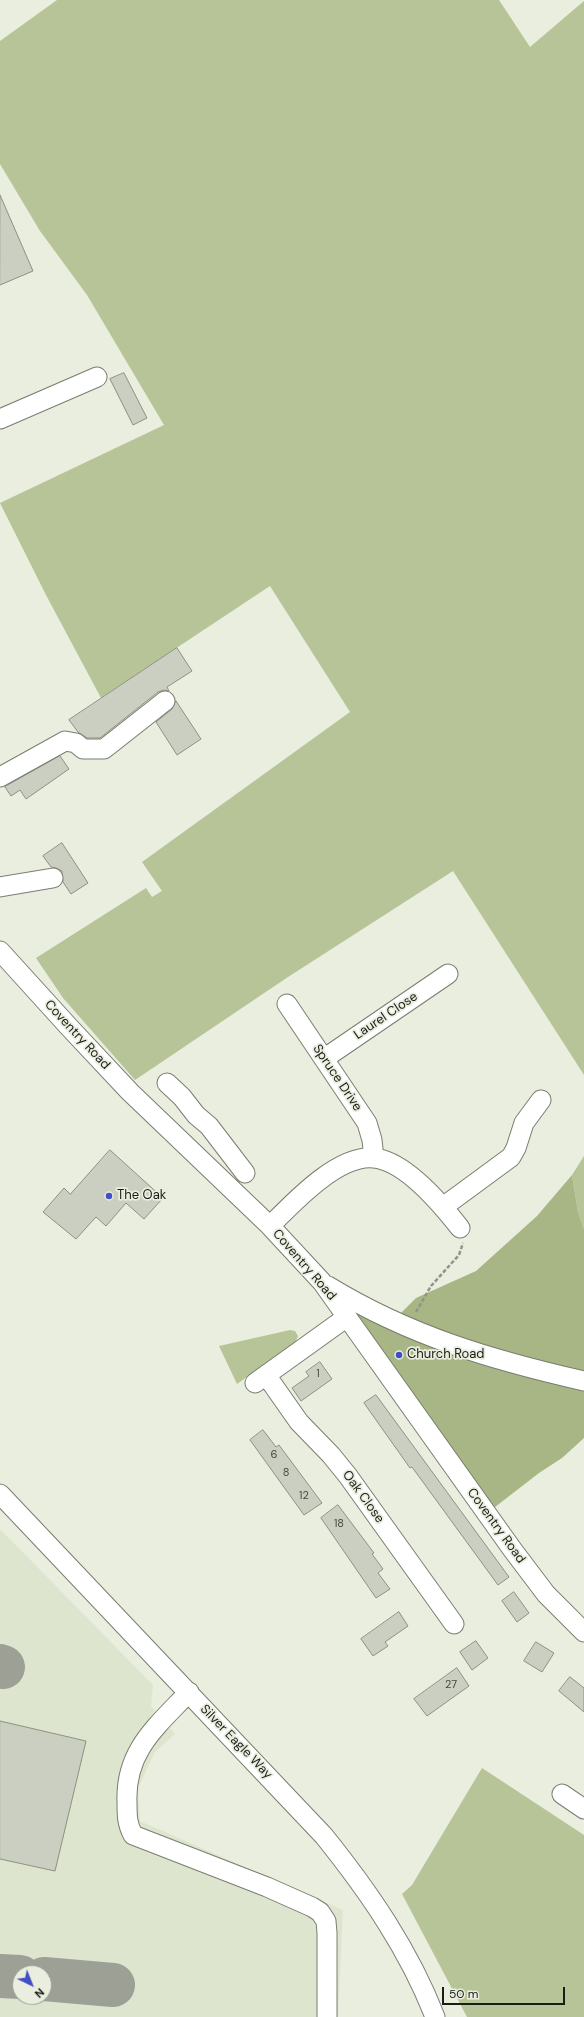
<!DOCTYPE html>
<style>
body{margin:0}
#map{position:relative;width:584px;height:2017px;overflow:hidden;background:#e9eedf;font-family:"DM Sans",sans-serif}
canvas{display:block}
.north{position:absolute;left:12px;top:1965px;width:40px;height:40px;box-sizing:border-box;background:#e9eedf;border:1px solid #969a8f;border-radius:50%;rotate:137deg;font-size:11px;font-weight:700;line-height:16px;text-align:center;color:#1a1c17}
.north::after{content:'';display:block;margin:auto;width:14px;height:18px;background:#3f50c3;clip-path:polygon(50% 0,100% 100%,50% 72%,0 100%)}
.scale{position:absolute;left:442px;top:1987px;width:123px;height:18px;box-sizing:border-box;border:2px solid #1a1c17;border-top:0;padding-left:5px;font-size:12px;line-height:14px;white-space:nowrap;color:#1a1c17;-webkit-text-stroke:3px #e9eedf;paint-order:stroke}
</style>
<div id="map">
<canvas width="584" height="2017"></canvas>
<div class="north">N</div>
<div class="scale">50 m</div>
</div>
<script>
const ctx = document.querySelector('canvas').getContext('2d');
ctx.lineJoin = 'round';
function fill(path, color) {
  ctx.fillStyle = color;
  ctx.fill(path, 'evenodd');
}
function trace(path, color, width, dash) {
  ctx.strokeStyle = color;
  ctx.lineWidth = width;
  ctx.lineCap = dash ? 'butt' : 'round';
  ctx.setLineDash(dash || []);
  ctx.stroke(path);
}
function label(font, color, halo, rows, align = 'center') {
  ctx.font = font + ' "DM Sans",sans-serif';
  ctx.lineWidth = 3.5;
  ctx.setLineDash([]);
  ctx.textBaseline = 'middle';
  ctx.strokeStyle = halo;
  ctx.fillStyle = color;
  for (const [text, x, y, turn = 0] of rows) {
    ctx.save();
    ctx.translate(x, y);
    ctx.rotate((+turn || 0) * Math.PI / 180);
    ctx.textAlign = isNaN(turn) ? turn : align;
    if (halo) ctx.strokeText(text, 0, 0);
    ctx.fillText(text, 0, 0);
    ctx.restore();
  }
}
const built = new Path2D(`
 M 0,1529 L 153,1685 L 151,1706 L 175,1734 L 154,1753 L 138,1789 L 140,1821 L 343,1910 L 338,2017 L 0,2017 ZM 20,1973 L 44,1973 L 44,1997 L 20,1997 Z`);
const green = new Path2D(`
 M 57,0 L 499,0 L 530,47 L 584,1 L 584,1075 L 453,871 L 288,977 L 135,1080 L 63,998 L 36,958 L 146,888 L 152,897 L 162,891 L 142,862 L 350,712 L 270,586 L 101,698 L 46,595 L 0,503 L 164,425 L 87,295 L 40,231 L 0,164 L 0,41 Z
 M 584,1156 L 584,1229 L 578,1212 L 572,1175 Z
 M 290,1330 L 295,1331 L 298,1336 L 295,1343 L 237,1384 L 219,1346 Z
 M 482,1768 L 584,1835 L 584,2017 L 467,2017 L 402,1894 L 412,1885 Z`);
const forest = new Path2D(`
 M 572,1175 L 578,1212 L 584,1229 L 584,1438 L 562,1458 L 539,1473 L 486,1514 L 322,1282 L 393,1321 L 416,1298 L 476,1271 L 537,1216 Z`);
const taxiway = new Path2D(`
 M 0,1666 L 3,1667
 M 0,1976 L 20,1977
 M 44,1979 L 113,1985`);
const building = new Path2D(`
 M 0,195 L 33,271 L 0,285 Z
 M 124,373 L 147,418 L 133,425 L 110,379 Z
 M 177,648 L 192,671 L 167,687 L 169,691 L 164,690 L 158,692 L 100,738 L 87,738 L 78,732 L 69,720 Z
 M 176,701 L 201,739 L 177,755 L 156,722 L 172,709 Z
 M 60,756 L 69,769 L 26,799 L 20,790 L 11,796 L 5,787 Z
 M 62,843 L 88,883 L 71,894 L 63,882 L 62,871 L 56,868 L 51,867 L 43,856 Z
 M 110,1150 L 163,1198 L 144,1219 L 126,1203 L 106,1226 L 96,1217 L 76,1239 L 43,1212 L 64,1188 L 70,1194 Z
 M 320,1362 L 332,1379 L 301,1401 L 292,1388 L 309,1376 L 306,1372 Z
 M 376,1395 L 509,1577 L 498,1585 L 412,1467 L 410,1468 L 364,1403 Z
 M 263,1430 L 276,1447 L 279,1445 L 322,1503 L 304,1515 L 250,1440 Z
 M 338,1505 L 374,1553 L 372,1554 L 383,1569 L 378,1573 L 390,1589 L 376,1598 L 321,1518 Z
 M 514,1592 L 529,1613 L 517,1622 L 502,1601 Z
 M 399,1612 L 408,1626 L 385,1642 L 388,1646 L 373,1656 L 361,1639 Z
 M 476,1641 L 488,1658 L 472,1670 L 460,1652 Z
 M 536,1642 L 554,1653 L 542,1672 L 524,1661 Z
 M 457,1668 L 469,1686 L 427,1716 L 414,1699 Z
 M 570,1677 L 584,1688 L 584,1712 L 559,1691 Z
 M 0,1721 L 86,1741 L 55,1871 L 0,1859 Z`);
const path = new Path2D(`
 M 416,1312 L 431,1286 L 459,1255 L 463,1243`);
const minor = new Path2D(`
 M 0,419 L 97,377
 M 0,777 L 65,741 L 76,743 L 83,749 L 104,749 L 165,701
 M 0,887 L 53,878
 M 0,951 L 69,1027 L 130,1092 L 270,1226 L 322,1282 L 512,1549 L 546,1594 L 584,1632
 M 287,1004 L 367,1123 L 372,1140 L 374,1158
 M 325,1058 L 448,974
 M 167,1083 L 182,1097 L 196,1115 L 209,1126 L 245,1173
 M 443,1207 L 511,1157 L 516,1148 L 524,1123 L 541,1100
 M 270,1226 C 293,1203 338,1154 374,1158 C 405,1161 442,1205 460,1228
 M 328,1286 C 410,1336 492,1360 584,1381
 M 266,1375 L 299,1422 L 331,1455 L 348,1476 L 454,1624
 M 255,1383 L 347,1317
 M 0,1494 L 324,1836 C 369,1892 409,1950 435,2017
 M 189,1692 C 156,1727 125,1751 127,1802 C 127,1815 127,1824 133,1835 L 267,1887 L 312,1907 L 320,1912 L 326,1921 L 327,1933 L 327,2017
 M 562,1794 L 584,1809`);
const markers = [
 [109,1196,4,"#3f50c3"],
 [399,1355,4,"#3f50c3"]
];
const numberNames = [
 ["1",318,1374],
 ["6",274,1455],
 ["8",286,1473],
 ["12",304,1496],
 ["18",339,1524],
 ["27",451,1685]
];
const streetNames = [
 ["Laurel Close",386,1016,-34],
 ["Coventry Road",77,1035,47],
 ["Spruce Drive",337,1078,56],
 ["Coventry Road",304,1265,49],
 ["Oak Close",363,1497,54],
 ["Coventry Road",496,1526,54],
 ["Silver Eagle Way",236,1742,46]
];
const poiNames = [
 ["The Oak",117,1196],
 ["Church Road",407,1355]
];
fill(built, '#dee5cf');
fill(green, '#b6c498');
fill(forest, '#a7b684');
trace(taxiway, '#9ca095', 44);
fill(building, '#cbcfc1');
trace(building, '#8c9183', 1);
trace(minor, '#797e70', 21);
trace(path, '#91958a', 2.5, [4, 2]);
trace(minor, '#fff', 19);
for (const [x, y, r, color] of markers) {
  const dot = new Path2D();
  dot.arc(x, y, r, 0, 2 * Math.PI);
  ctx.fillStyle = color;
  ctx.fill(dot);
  trace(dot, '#e9eedf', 1.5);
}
label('11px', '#464942', null, numberNames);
label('13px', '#1a1c17', '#e9eedf', streetNames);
label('13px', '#1a1c17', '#e9eedf', poiNames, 'left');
</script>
